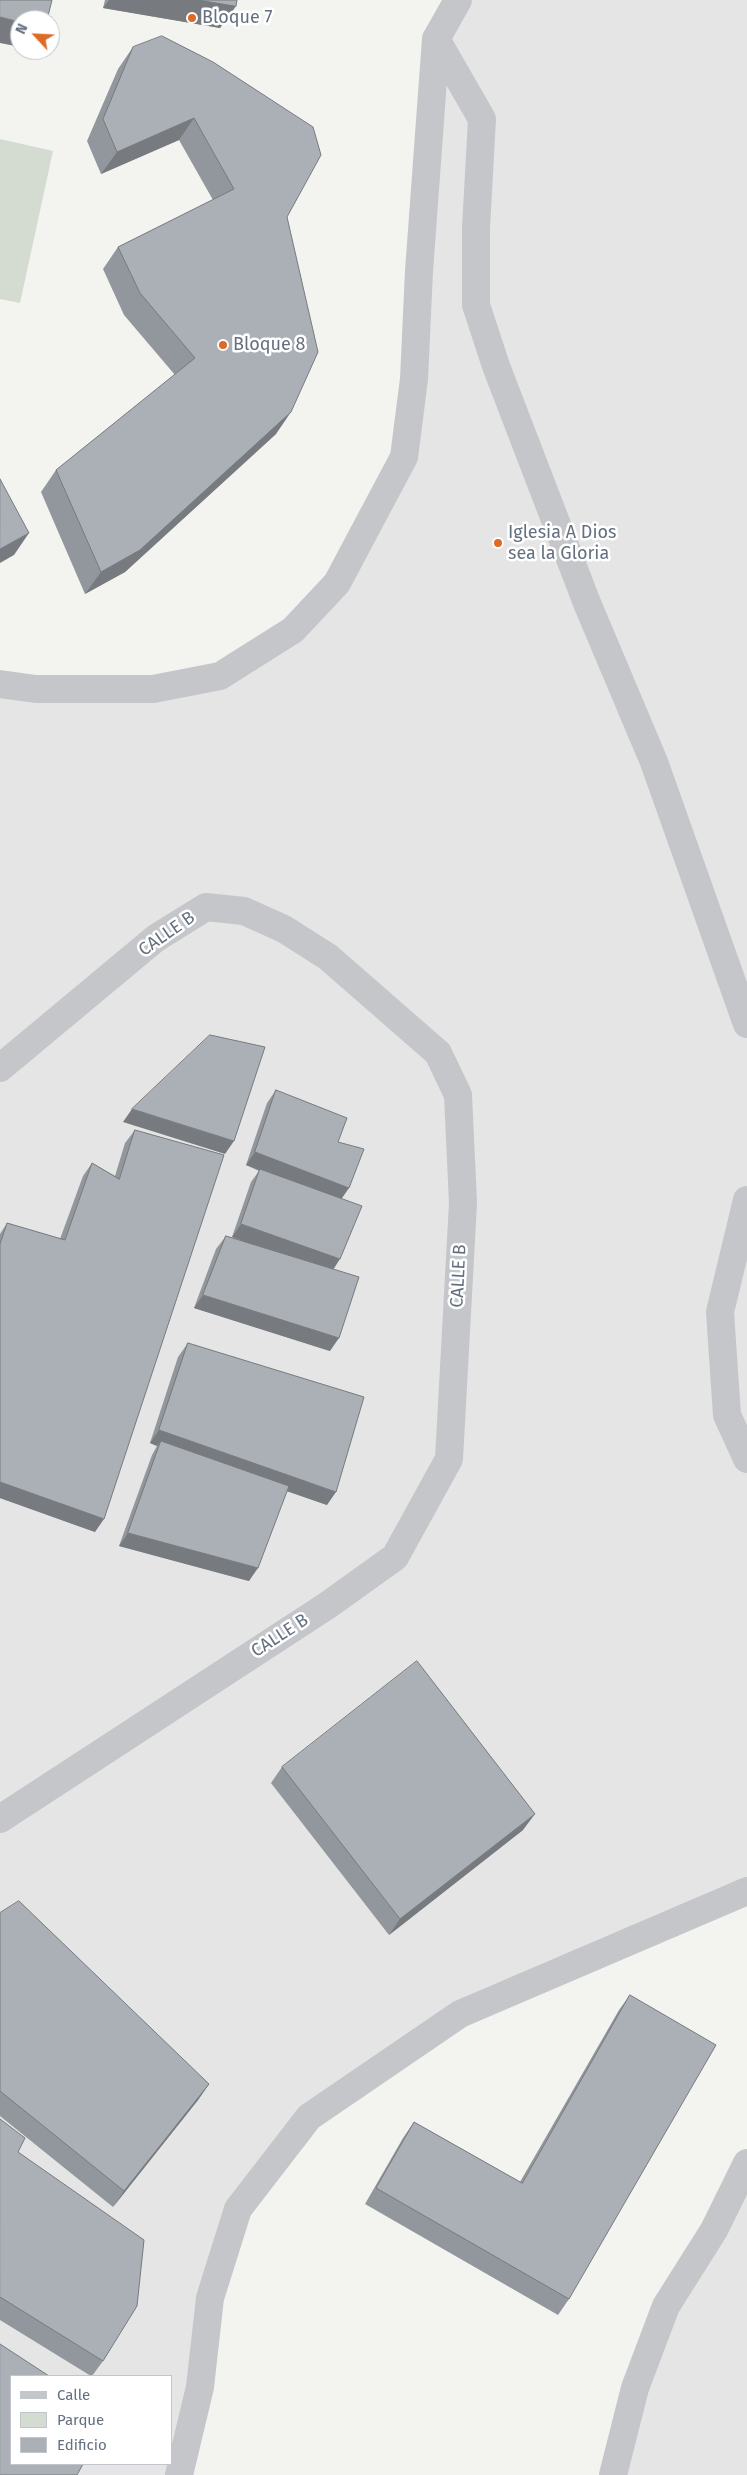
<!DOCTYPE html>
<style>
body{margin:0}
#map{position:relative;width:747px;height:2475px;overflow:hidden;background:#f3f4f0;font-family:"Fira Sans",sans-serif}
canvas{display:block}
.legend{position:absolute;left:10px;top:2375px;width:162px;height:90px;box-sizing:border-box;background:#fff;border:1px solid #c1c6cc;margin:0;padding:6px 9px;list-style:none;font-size:15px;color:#647080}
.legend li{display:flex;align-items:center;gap:10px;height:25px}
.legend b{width:25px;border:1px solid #c1c6cc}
.north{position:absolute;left:10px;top:10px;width:50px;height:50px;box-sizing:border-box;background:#fff;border:1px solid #c1c6cc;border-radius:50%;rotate:295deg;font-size:14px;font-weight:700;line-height:20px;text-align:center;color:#647080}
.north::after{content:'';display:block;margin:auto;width:18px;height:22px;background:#dd6a27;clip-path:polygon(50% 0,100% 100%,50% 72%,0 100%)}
</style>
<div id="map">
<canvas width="747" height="2475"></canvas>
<ul class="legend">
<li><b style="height:6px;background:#c4c6ca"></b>Calle</li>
<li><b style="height:14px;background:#d4dbd1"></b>Parque</li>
<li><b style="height:14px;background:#aab0b6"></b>Edificio</li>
</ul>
<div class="north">N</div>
</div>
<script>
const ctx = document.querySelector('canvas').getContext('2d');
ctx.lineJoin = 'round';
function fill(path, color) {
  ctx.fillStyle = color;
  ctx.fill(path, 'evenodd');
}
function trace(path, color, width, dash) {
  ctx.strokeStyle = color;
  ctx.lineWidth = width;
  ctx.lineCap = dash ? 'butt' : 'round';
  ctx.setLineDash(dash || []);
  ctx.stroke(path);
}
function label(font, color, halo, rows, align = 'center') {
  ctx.font = font + ' "Fira Sans",sans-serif';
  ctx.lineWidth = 5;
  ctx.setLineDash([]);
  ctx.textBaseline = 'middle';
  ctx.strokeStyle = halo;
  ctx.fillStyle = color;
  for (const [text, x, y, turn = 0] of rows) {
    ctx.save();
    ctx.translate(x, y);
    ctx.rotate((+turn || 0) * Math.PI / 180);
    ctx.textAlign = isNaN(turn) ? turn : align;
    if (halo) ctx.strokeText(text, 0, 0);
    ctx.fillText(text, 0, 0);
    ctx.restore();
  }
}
const built = new Path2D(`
 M 458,0 L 747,0 L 747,1891 L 460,2014 L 309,2117 L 238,2209 L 179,2475 L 0,2475 L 0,684 L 220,676 L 293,630 L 404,457 L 436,39 ZM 11,2376 L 171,2376 L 171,2464 L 11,2464 Z
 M 747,2163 L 747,2475 L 613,2475 L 635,2388 Z`);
const green = new Path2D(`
 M 0,139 L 53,151 L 20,303 L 0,299 Z`);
const street = new Path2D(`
 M 436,39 L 482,119 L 476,228 L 476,305 L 496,366 L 587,603 L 654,762 L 747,1024
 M 0,684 L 36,689 L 153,689 L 220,676 L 293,630 L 337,583 L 404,457 L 414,379 L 419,271 L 436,39 L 458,0
 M 0,1068 L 156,938 L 206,907 L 244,911 L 284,929 L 328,957 L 438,1053 L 458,1095 L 463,1203 L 449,1459 L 395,1557 L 328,1605 L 0,1819
 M 747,1200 L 720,1312 L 727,1415 L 747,1459
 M 179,2475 L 200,2387 L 210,2298 L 238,2209 L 309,2117 L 460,2014 L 747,1891
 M 613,2475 L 635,2388 L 666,2306 L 714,2230 L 747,2163`);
const wall = new Path2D(`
 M 105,0 L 237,0 L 236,6 L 220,28 L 103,8 Z
 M 133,47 L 287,217 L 276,434 L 125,572 L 85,594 L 41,492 L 56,470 L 175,375 L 124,315 L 103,269 L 118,247 L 213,200 L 179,140 L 101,174 L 87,141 L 118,69 Z
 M 276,1090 L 338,1142 L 342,1199 L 333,1269 L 330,1351 L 194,1308 L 216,1249 L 226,1236 L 247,1242 L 232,1237 L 251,1182 L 259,1171 L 246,1165 L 267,1103 Z
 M 135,1130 L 95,1532 L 0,1498 L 0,1234 L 7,1223 L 60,1239 L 83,1176 L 92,1163 L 115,1176 L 125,1143 Z
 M 188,1343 L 327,1505 L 287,1491 L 249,1581 L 119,1546 L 152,1455 L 157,1446 L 150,1443 L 178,1357 Z
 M 282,1767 L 523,1830 L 389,1935 L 271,1783 Z
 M 0,1913 L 209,2084 L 198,2100 L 113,2207 L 0,2116 Z
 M 630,1995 L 569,2299 L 558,2315 L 365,2204 L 403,2138 L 414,2122 L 520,2182 L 619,2010 Z
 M 0,2119 L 18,2152 L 103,2361 L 92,2376 L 91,2376 L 0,2320 Z`);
const shadedWall = new Path2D(`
 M 109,0 L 198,0 L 236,6 L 220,28 L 103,8 Z
 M 0,17 L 20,22 L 20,47 L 0,43 Z
 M 194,118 L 179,140 L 101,174 L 117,152 Z
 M 291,412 L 276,434 L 125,572 L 85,594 L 101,572 Z
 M 29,533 L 14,555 L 0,563 L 0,549 Z
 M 132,1109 L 234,1141 L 225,1154 L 123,1122 Z
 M 255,1152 L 349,1188 L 340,1201 L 246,1165 Z
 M 241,1224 L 340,1259 L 331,1273 L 232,1237 Z
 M 203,1295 L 339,1338 L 330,1351 L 194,1308 Z
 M 159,1430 L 336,1492 L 327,1505 L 159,1447 L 161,1441 L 157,1446 L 150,1443 Z
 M 0,1482 L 104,1519 L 95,1532 L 0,1498 Z
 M 128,1533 L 258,1568 L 249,1581 L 119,1546 Z
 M 535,1814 L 523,1830 L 389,1935 L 400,1919 Z
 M 209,2084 L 198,2100 L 113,2207 L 124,2191 Z`);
const building = new Path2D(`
 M 0,0 L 52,0 L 47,20 L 20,20 L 20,22 L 0,17 Z
 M 198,0 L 237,0 L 236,6 Z
 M 162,36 L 213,62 L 313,127 L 321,155 L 287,217 L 318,352 L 291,412 L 140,550 L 101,572 L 56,470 L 195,358 L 140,293 L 118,247 L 234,189 L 194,118 L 117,152 L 103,119 L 133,47 Z
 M 0,479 L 29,533 L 0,549 Z
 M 210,1035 L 265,1047 L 234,1141 L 132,1109 Z
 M 276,1090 L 347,1118 L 338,1142 L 364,1149 L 349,1188 L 255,1152 Z
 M 135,1130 L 224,1155 L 104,1519 L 0,1482 L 0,1244 L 7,1223 L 65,1240 L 92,1163 L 119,1179 Z
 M 260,1169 L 362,1206 L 340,1259 L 241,1224 Z
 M 226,1236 L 359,1277 L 339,1338 L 203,1295 Z
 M 188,1343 L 364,1397 L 336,1492 L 159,1430 Z
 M 161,1441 L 289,1486 L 258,1568 L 128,1533 Z
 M 417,1661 L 535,1814 L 400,1919 L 282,1767 Z
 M 19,1901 L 209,2084 L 124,2191 L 0,2091 L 0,1913 Z
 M 630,1995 L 716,2045 L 569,2299 L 376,2188 L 414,2122 L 522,2183 Z
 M 0,2119 L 25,2138 L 18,2152 L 144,2240 L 137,2306 L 103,2361 L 0,2297 Z
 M 0,2344 L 49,2376 L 11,2376 L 11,2464 L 83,2464 L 77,2475 L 0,2475 Z`);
const markers = [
 [192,18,5,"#dd6a27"],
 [223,345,5,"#dd6a27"],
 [498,543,5,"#dd6a27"]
];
const poiNames = [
 ["Bloque 7",202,18],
 ["Bloque 8",233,345],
 ["Iglesia A Dios",508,533],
 ["sea la Gloria",508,554]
];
const streetNames = [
 ["CALLE B",167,934,-35],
 ["CALLE B",459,1276,-87],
 ["CALLE B",280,1636,-33]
];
fill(built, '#e4e5e4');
fill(green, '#d4dbd1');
trace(street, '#c4c6ca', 28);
fill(wall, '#92979d');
fill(shadedWall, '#777b7f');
fill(building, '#aab0b6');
trace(building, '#777b7f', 1);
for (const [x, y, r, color] of markers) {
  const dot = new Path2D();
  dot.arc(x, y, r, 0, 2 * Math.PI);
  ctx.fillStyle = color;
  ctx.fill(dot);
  trace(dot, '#fff', 2);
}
label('18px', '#647080', '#fff', poiNames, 'left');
label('18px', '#647080', '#fff', streetNames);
</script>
